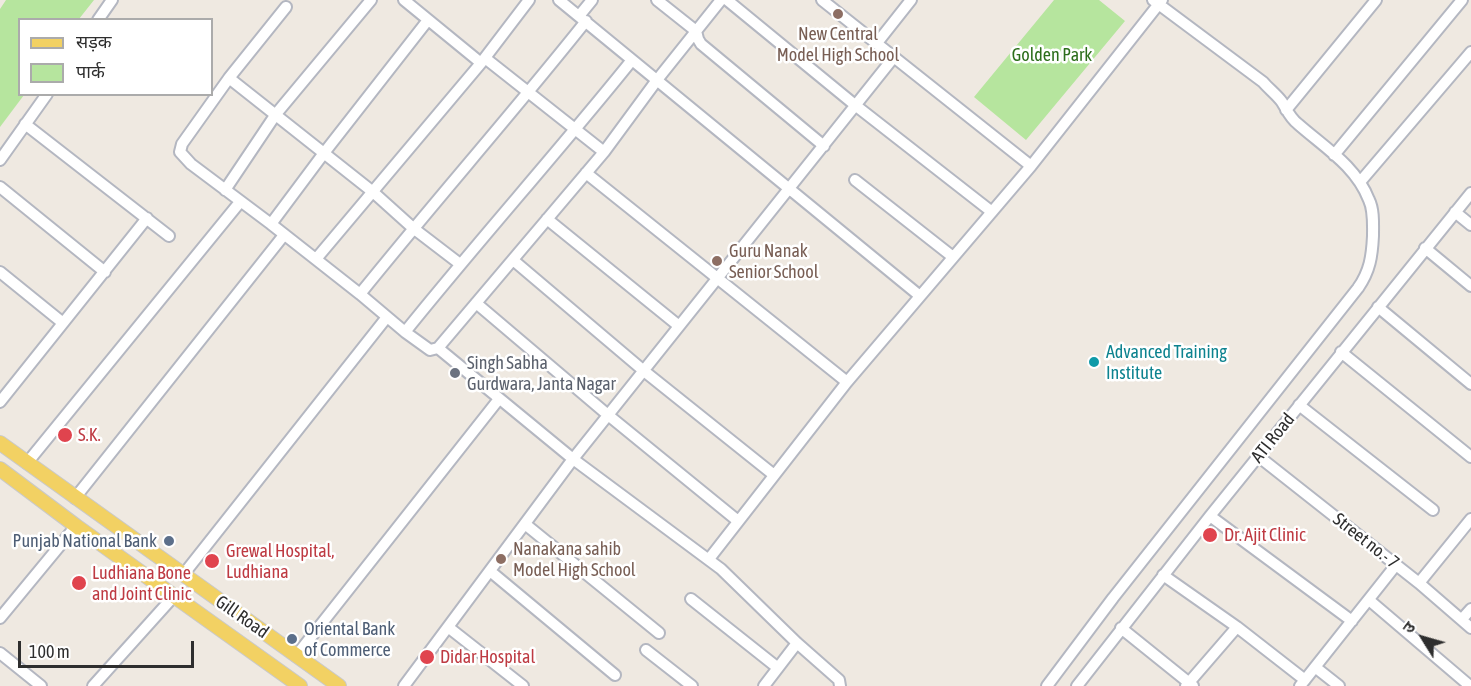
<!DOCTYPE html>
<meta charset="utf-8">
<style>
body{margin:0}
#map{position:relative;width:1471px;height:686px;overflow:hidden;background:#efe9e1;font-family:"Asap Condensed","Noto Sans Devanagari",sans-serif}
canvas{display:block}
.legend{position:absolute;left:18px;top:18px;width:195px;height:78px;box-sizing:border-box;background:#fff;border:2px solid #ababab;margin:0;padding:8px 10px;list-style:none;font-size:18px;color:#2e2e2e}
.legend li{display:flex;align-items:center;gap:12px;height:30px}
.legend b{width:30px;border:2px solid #ababab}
.north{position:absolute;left:1393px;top:608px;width:60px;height:60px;-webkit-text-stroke:4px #fff;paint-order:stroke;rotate:307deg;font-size:16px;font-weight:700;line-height:24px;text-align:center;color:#2e2e2e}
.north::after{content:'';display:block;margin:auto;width:21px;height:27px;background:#2e2e2e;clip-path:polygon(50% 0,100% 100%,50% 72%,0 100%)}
.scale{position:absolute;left:18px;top:641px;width:176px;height:27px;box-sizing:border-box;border:3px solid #2e2e2e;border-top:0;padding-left:8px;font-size:18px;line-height:21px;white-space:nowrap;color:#2e2e2e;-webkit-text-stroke:4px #fff;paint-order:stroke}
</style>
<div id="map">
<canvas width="1471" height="686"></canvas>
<ul class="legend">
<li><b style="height:8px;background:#f2d163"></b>सड़क</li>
<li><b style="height:16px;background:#b6e59e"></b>पार्क</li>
</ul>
<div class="north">उ</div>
<div class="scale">100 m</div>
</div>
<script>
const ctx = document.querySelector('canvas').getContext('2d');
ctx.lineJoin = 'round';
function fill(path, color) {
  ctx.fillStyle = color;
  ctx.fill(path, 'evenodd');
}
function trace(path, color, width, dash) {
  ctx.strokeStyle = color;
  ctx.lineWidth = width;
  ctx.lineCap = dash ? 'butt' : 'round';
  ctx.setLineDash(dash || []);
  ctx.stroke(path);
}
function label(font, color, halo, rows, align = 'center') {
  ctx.font = font + ' "Asap Condensed",sans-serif';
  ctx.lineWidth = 5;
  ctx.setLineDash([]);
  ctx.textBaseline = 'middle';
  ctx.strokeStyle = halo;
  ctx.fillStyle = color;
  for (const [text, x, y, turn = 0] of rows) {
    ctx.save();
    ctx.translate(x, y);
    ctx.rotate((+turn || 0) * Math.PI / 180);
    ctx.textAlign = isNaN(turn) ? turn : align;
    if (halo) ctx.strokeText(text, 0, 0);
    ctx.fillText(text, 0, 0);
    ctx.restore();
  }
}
const green = new Path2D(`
 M 6,0 L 94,0 L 79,19 L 20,20 L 20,94 L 24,95 L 0,127 L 0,9 Z
 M 1054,0 L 1099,0 L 1125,21 L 1026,140 L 974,97 Z`);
const minor = new Path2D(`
 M 404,0 L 481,63
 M 559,0 L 920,296
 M 657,0 L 696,31 L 698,39 L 701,44 L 824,146
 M 721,0 L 657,80 L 604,152 L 438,348 L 573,459 L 721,569 L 797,643 L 839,680 L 840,686
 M 727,0 L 855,105 L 992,212
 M 822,0 L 1031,166
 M 579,16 L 592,0
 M 98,20 L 112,0
 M 428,20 L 324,153 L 271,224 L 360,294 L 405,332 L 430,350 L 438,348
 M 877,43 L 911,0
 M 485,58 L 604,152
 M 229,78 L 373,192 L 413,228 L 460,264
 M 1286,110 L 1376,0
 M 25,124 L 169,236
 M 1334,155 L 1462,0
 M 0,160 L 47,94
 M 586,173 L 847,382
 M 855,180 L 953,257
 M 1360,182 L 1471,52
 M 0,187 L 105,272
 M 225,190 L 276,114 L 371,0
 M 1455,212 L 1471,225
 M 547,219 L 679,326
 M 271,224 L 191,164 L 180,152 L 182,144 L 229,78 L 286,7
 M 1425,248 L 1471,286
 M 316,259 L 481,63 L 529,0
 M 513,260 L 644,371 L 774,475
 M 0,272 L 63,323
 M 360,294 C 434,202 512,114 586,21
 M 476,303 L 608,415 L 738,521
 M 1378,307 L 1471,384
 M 405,332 C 479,240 558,152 632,60
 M 1341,352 L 1471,457
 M 0,402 L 147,218
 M 1299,405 L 1433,510
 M 1258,456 L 1419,583 L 1471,628
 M 27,463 L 240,202
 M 75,498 L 284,235
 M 1210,516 L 1352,621
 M 525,524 L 659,633
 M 709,559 L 847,382 L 1031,166 L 1162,0
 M 490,571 L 615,675
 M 183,575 L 387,317
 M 1163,575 L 1237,627 L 1305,680
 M 1419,583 L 1471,519
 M 691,599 L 778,668
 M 1369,600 L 1470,686
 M 0,618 L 76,526
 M 1462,619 L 1471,609
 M 448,627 L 523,686
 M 1121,628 L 1193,686
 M 646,650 L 692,686
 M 0,653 L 41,686
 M 296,656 L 499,399
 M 1315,667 L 1339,686
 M 93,686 L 174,596
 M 404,686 L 573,459 L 894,57
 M 764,686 L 797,643
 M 1047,686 L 1113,598 L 1358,288 C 1370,271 1372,256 1373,236 C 1373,225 1374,210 1369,200 C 1356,166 1324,147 1298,124 C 1290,118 1287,110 1282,102 C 1277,95 1269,89 1263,82 L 1153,0
 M 1077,686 L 1210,516 L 1471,193
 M 1186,686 L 1237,627
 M 1300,686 L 1396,565`);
const major = new Path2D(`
 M 0,443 L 339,686
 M 0,469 L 76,526 L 300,686`);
const markers = [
 [838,14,6,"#8d6e63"],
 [717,261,6,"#8d6e63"],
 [1094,362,6,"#0f9aa8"],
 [455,373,6,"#6b7280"],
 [65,435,8,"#e0444e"],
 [1210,535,8,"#e0444e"],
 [169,541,6,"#5c6f8a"],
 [501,559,6,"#8d6e63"],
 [212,561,8,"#e0444e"],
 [79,583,8,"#e0444e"],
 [292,639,6,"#5c6f8a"],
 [427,657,8,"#e0444e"]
];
const educationNames = [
 ["New Central",838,34,"center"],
 ["Model High School",838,55,"center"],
 ["Guru Nanak",729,251],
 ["Senior School",729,272],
 ["Nanakana sahib",513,549],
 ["Model High School",513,570]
];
const parkNames = [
 ["Golden Park",1052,55]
];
const cultureNames = [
 ["Advanced Training",1106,352],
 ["Institute",1106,373]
];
const worshipNames = [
 ["Singh Sabha",467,363],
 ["Gurdwara, Janta Nagar",467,384]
];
const healthNames = [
 ["S.K.",78,435],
 ["Dr. Ajit Clinic",1224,535],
 ["Grewal Hospital,",226,551],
 ["Ludhiana",226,572],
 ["Ludhiana Bone",92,573],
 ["and Joint Clinic",92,594],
 ["Didar Hospital",440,657]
];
const streetNames = [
 ["ATI Road",1273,438,-51],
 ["Street no.- 7",1366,541,38],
 ["Gill Road",242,617,35]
];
const serviceNames = [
 ["Punjab National Bank",157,541],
 ["Oriental Bank",304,629,"left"],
 ["of Commerce",304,650,"left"]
];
fill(green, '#b6e59e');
trace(minor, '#b4b7c1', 14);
trace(major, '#c9c9c9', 16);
trace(minor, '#fff', 10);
trace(major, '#f2d163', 14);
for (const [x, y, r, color] of markers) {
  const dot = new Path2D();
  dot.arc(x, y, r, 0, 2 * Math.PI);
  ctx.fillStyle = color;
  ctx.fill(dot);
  trace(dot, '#fff', 2);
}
label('18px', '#785e54', '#fff', educationNames, 'left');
label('18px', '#2c6e1b', '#fff', parkNames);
label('18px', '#0d838f', '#fff', cultureNames, 'left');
label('18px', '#5b616d', '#fff', worshipNames, 'left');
label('18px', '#be3a42', '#fff', healthNames, 'left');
label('18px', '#2e2e2e', '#fff', streetNames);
label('18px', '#4e5e75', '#fff', serviceNames, 'right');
</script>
